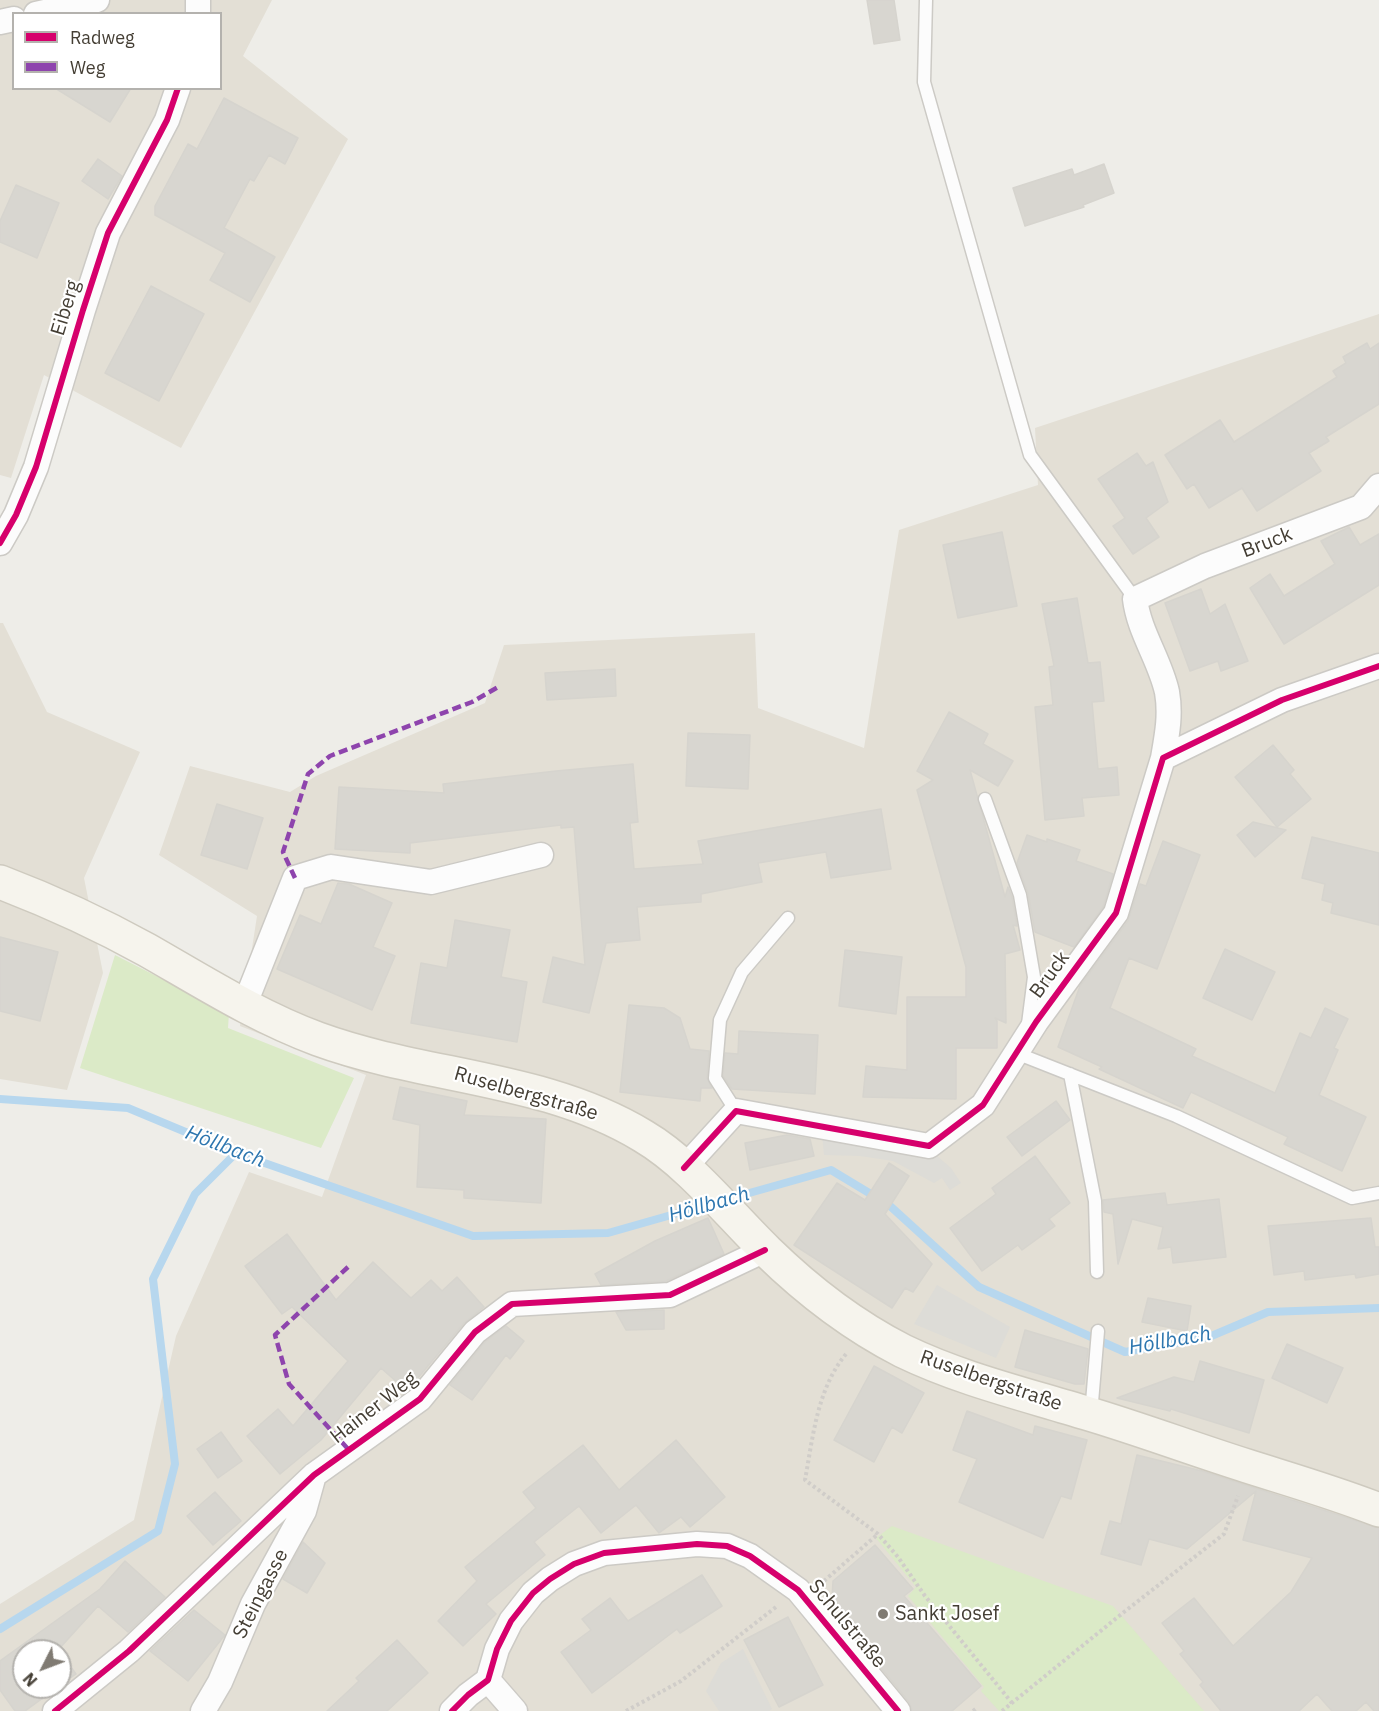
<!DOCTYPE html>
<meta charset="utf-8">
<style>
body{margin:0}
#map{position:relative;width:1379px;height:1711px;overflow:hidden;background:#eeede8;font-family:"IBM Plex Sans",sans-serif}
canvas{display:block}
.legend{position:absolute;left:12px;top:12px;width:210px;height:78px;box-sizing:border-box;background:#fff;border:2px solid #b4b2ae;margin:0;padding:8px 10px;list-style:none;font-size:18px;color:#443e34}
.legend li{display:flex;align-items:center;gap:12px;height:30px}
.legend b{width:30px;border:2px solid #b4b2ae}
.north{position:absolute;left:12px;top:1639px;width:60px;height:60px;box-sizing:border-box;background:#fff;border:2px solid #b4b2ae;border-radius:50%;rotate:228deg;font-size:16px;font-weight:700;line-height:24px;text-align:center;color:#443e34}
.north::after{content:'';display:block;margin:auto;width:21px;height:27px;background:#807b73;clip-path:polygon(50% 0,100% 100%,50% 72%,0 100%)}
</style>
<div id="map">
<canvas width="1379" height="1711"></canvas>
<ul class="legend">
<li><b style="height:8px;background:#d6006c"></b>Radweg</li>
<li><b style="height:8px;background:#8e44ad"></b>Weg</li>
</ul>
<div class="north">N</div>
</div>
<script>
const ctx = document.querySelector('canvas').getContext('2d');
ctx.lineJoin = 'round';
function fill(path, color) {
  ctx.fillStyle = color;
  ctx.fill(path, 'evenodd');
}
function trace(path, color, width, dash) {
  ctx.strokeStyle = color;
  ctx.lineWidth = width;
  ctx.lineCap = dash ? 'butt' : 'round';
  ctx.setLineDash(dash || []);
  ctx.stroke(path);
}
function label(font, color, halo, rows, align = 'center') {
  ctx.font = font + ' "IBM Plex Sans",sans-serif';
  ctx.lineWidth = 4.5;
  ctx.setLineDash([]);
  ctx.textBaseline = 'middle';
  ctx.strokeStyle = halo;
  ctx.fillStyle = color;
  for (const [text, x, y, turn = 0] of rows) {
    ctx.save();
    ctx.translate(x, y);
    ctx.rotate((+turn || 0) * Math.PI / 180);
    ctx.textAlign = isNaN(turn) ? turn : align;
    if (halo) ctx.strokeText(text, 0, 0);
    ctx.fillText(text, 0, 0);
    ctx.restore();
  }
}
const residential = new Path2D(`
 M 0,0 L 272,0 L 243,56 L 348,139 L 181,448 L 44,375 L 11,478 L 0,475 ZM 14,14 L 220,14 L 220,88 L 14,88 Z
 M 1379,314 L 1379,1711 L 0,1711 L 0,1604 L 134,1520 L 176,1336 L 249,1172 L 322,1197 L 366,1075 L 240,1026 L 257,916 L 159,855 L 190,766 L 290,792 L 316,776 L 485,703 L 504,645 L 755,633 L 758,708 L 864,748 L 899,530 L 1038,485 L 1035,428 ZM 24,1651 L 60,1651 L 60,1687 L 24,1687 Z
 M 0,623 L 3,623 L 47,712 L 140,752 L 84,878 L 103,973 L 67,1090 L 0,1079 Z`);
const green = new Path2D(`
 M 115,955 L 229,1013 L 228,1028 L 354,1078 L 321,1148 L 80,1068 Z
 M 892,1526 L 1113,1606 L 1204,1711 L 999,1711 L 981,1691 L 984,1687 L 908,1596 L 916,1587 L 876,1538 Z`);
const parking = new Path2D(`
 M 822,1134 L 930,1150 L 951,1168 L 961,1183 L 950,1190 L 942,1178 L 934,1183 L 893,1161 L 860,1156 L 824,1155 Z
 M 937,1285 L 1010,1327 L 996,1358 L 914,1324 Z
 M 743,1649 L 772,1709 L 769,1711 L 719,1711 L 706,1691 L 721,1663 Z`);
const stream = new Path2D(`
 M 0,1099 L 128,1108 L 236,1153 L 473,1236 L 608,1233 L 710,1204
 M 728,1199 L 831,1170 L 889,1205 L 979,1287 L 1125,1352 L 1209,1337 L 1268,1312 L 1379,1308
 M 0,1629 L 158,1531 L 175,1464 L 153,1279 L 195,1194 L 236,1153`);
const building = new Path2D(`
 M 867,0 L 894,0 L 900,40 L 874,44 Z
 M 55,88 L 131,88 L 110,122 Z
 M 224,98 L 298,138 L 285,164 L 269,155 L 254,181 L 250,179 L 224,228 L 275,257 L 250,302 L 210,280 L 225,253 L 155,215 L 155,206 L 188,144 L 197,149 Z
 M 98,159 L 122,176 L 108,199 L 82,181 Z
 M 1104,164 L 1114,193 L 1083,205 L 1084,207 L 1025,226 L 1013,188 L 1072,169 L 1074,175 Z
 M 16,185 L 59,203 L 37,258 L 0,242 L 0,221 Z
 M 151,286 L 204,314 L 159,401 L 105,373 Z
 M 1367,343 L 1370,349 L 1379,343 L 1379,404 L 1326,437 L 1329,441 L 1309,453 L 1321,471 L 1257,511 L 1242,488 L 1209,508 L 1194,484 L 1187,489 L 1165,455 L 1220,420 L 1234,442 L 1337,377 L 1333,371 L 1346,363 L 1343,357 Z
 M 1137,453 L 1146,466 L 1153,462 L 1168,502 L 1146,518 L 1159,537 L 1133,554 L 1113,526 L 1125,518 L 1098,479 Z
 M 1349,527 L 1360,545 L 1379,534 L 1379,585 L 1284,644 L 1250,588 L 1270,574 L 1284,596 L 1335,564 L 1321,541 Z
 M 1002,532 L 1017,606 L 958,618 L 943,545 Z
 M 1201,589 L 1210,614 L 1225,604 L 1248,661 L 1221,671 L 1218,661 L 1190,671 L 1165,603 Z
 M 1077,598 L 1088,663 L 1100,662 L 1104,701 L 1092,702 L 1098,769 L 1117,767 L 1119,795 L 1082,798 L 1084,816 L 1045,820 L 1035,707 L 1053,705 L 1049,667 L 1054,666 L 1042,604 Z
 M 615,669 L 616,696 L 547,700 L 545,673 Z
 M 949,712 L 988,734 L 983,744 L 1013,761 L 998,786 L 970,770 L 1005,897 L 1008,887 L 1012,897 L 1017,926 L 1013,925 L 1020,950 L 1005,954 L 1006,1023 L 995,1018 L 997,1021 L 997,1048 L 956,1048 L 956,1099 L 863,1097 L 866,1066 L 907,1070 L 907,997 L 966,997 L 966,967 L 917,790 L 933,780 L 917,771 Z
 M 688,733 L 750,735 L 748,789 L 686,786 Z
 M 1273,745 L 1294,770 L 1290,774 L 1311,799 L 1277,827 L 1235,777 Z
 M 633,764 L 638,822 L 630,823 L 634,869 L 703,864 L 698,841 L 881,809 L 891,869 L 831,878 L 826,852 L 758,863 L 762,882 L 701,894 L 701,902 L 637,907 L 640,940 L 606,943 L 589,1013 L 543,1002 L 553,957 L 585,965 L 574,827 L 561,828 L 561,825 L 410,843 L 410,853 L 335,849 L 339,787 L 444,793 L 443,784 L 556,771 Z
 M 217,804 L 263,818 L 247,869 L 201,855 Z
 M 1253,822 L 1286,830 L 1255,857 L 1237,835 Z
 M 1027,835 L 1047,842 L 1047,839 L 1080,850 L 1076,861 L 1113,874 L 1103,907 L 1074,947 L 1035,932 L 1028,893 L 1017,863 Z
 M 1312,837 L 1379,853 L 1379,925 L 1331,913 L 1333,903 L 1322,900 L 1325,884 L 1302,878 Z
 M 1163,841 L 1200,855 L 1157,969 L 1129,958 L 1110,1008 L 1196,1049 L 1192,1056 L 1275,1093 L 1300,1033 L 1311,1038 L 1325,1008 L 1348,1019 L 1334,1048 L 1338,1050 L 1319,1095 L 1366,1117 L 1342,1171 L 1284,1144 L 1288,1137 L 1191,1092 L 1183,1108 L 1099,1069 L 1102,1067 L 1058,1047 L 1080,986 L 1128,921 L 1140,884 L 1146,886 Z
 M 338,883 L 349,884 L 392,903 L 373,947 L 395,956 L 372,1010 L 277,969 L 300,915 L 321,924 Z
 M 455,920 L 510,930 L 501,977 L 527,982 L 517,1042 L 411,1023 L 421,963 L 447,968 Z
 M 0,937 L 58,952 L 40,1021 L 0,1011 Z
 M 1225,949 L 1275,972 L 1252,1020 L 1203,998 Z
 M 845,950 L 902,957 L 896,1014 L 839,1006 Z
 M 629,1005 L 664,1008 L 680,1018 L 690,1049 L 709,1051 L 707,1078 L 712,1088 L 701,1088 L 700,1101 L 620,1092 Z
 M 739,1031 L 818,1035 L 815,1094 L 732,1089 L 723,1076 L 725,1053 L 738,1054 Z
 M 400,1087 L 467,1101 L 464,1115 L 546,1119 L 541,1203 L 464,1198 L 464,1190 L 417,1187 L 420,1125 L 393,1119 Z
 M 1056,1101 L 1070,1120 L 1022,1156 L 1007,1137 Z
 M 787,1135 L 810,1139 L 814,1156 L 750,1170 L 745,1143 Z
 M 1035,1156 L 1070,1203 L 1049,1219 L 1055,1226 L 1022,1250 L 1018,1245 L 982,1271 L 950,1228 L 996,1194 L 992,1188 Z
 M 889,1163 L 909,1176 L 885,1214 L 932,1264 L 913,1292 L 905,1288 L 892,1308 L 794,1245 L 837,1183 L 865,1200 Z
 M 1165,1193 L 1167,1205 L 1219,1199 L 1226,1257 L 1173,1263 L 1171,1247 L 1158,1249 L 1163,1227 L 1132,1219 L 1118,1264 L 1113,1214 L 1104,1212 L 1103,1200 Z
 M 708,1218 L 724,1254 L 666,1281 L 601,1285 L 595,1274 L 655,1241 Z
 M 1371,1218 L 1375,1247 L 1379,1247 L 1379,1274 L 1356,1278 L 1355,1274 L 1305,1280 L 1304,1271 L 1274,1275 L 1268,1226 Z
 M 287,1234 L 336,1300 L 373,1262 L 411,1298 L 431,1280 L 442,1291 L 457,1277 L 484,1307 L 464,1323 L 407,1391 L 381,1368 L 321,1440 L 280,1474 L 247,1436 L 278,1409 L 293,1426 L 348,1361 L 292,1307 L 282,1314 L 245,1266 Z
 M 1148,1298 L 1191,1306 L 1187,1331 L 1142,1322 Z
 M 664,1310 L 664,1329 L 626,1330 L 616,1312 Z
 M 506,1326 L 524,1341 L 510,1359 L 506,1355 L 472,1400 L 450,1385 L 485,1342 Z
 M 1025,1330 L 1088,1349 L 1084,1384 L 1075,1384 L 1015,1367 Z
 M 1287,1344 L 1343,1368 L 1327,1403 L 1272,1378 Z
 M 1200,1361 L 1264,1380 L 1249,1433 L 1171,1409 L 1170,1411 L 1117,1398 L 1174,1377 L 1194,1382 Z
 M 874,1366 L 924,1393 L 902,1433 L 892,1427 L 874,1462 L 834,1440 Z
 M 967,1411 L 1033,1435 L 1035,1426 L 1087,1440 L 1071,1499 L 1061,1496 L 1043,1538 L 959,1502 L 977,1459 L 953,1450 Z
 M 221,1432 L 242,1461 L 218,1478 L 197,1449 Z
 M 676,1440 L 725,1497 L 690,1527 L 681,1517 L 659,1533 L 636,1505 L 601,1533 L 579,1506 L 534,1542 L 545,1555 L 486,1604 L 496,1614 L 463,1646 L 438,1621 L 477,1581 L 465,1567 L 536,1508 L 523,1492 L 583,1445 L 619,1490 Z
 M 1137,1455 L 1202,1471 L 1379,1528 L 1379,1711 L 1374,1711 L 1366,1702 L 1356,1711 L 1332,1711 L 1317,1694 L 1299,1711 L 1221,1711 L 1200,1685 L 1203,1682 L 1180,1654 L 1184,1651 L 1162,1623 L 1194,1598 L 1233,1646 L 1291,1592 L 1312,1558 L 1243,1540 L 1256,1491 L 1187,1549 L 1149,1539 L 1141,1565 L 1101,1554 L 1110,1521 L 1121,1524 Z
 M 215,1492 L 241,1521 L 213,1545 L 187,1516 Z
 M 303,1542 L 325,1563 L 307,1593 L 283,1579 Z
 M 875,1545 L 913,1589 L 904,1596 L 981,1686 L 952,1711 L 912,1711 L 909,1702 L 854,1635 L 860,1630 L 832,1598 L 833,1581 Z
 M 125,1561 L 165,1597 L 128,1632 L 98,1606 L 58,1650 L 59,1651 L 24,1651 L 24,1687 L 58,1687 L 25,1711 L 15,1711 L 0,1690 L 0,1661 L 100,1589 Z
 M 702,1575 L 722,1606 L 680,1633 L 677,1629 L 592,1693 L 561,1652 L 591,1630 L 582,1619 L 610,1598 L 628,1621 Z
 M 194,1610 L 225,1635 L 188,1681 L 150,1651 Z
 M 788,1617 L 823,1685 L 779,1707 L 744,1640 Z
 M 397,1640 L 428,1673 L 387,1711 L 327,1711 L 359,1681 L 356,1678 Z
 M 60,1652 L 76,1674 L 60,1685 Z`);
const path = new Path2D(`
 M 846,1354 C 817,1389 813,1437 805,1480 L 878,1534 L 898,1557 L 925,1596 L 1012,1703
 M 824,1581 L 878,1534
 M 626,1711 L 681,1681 L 776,1607
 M 973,1711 L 977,1708
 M 1002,1711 L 1124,1612 L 1224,1534 L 1238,1496`);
const lane = new Path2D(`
 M 926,0 L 924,82 L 1030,455 L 1135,599
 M 985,799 L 1020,895 L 1034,977 L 1028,1024
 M 1016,1053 L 1176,1116 L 1352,1198 L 1379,1193
 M 1070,1074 L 1095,1201 L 1097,1272
 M 736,1111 L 715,1078 L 720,1020 L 742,972 L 788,918
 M 1091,1414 L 1098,1331`);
const street = new Path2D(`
 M 36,14 L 97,0
 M 198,14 L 198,0
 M 0,22 L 14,19
 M 0,543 L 16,515 L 36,467 L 83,310 L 108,233 L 167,120 L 178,88
 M 1163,758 C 1167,735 1171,715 1167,692 C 1160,660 1139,632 1135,599 L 1205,566 L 1361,507 L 1379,486
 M 244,1006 L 295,878 L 331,867 L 431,882 L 541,855
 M 684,1168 L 736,1111 L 929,1146 L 983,1105 L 1036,1022 L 1116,913 L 1163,758 L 1282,700 L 1379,666
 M 488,1680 L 515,1711
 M 55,1711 L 129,1651 L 314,1475 L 420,1399 L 475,1332 L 512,1304 L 670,1295 L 765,1250
 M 203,1711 L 220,1682 L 253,1604 L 304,1511 L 314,1475
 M 452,1711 L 468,1695 L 488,1680 L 497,1649 L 511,1621 L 533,1593 L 550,1579 L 574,1564 L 604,1553 L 697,1544 L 727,1546 L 750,1556 L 798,1590 L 898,1711`);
const secondary = new Path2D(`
 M 0,882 C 50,901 100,924 147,950 C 203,982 258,1017 318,1039 C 425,1078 544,1076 643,1136 C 689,1163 728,1213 767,1251 C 808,1291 852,1325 903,1351 C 961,1379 1024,1394 1086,1413 C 1140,1429 1193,1449 1247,1466 C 1291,1480 1336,1493 1379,1510`);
const quiet = new Path2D(`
 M 295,878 L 283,852 L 308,774 L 330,756 L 472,702 L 500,686
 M 348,1267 L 275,1335 L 289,1384 L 348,1449`);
const cycleway = new Path2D(`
 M 0,543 L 16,515 L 36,467 L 83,310 L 108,233 L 167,120 L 178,88
 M 684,1168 L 736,1111 L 929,1146 L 983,1105 L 1036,1022 L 1116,913 L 1163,758 L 1282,700 L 1379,666
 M 55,1711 L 129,1651 L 314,1475 L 420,1399 L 475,1332 L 512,1304 L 670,1295 L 765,1250
 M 452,1711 L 468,1695 L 488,1680 L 497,1649 L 511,1621 L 533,1593 L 550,1579 L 574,1564 L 604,1553 L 697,1544 L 727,1546 L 750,1556 L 798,1590 L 898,1711`);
const markers = [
 [883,1614,6,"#807b73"]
];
const streetNames = [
 ["Eiberg",66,308,-73],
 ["Bruck",1267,543,-21],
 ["Bruck",1050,975,-54],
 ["Ruselbergstraße",526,1094,16],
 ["Ruselbergstraße",991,1381,19],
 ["Hainer Weg",374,1408,-38],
 ["Steingasse",261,1594,-63],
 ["Schulstraße",847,1624,50]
];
const poiNames = [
 ["Sankt Josef",895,1614]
];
const waterNames = [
 ["Höllbach",225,1147,21],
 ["Höllbach",709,1205,-16],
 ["Höllbach",1170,1341,-10]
];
fill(residential, '#e3dfd5');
fill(green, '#dbeac7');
fill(parking, '#dddcd7');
trace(stream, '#b7d7ee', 8);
fill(building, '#d8d6d0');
trace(building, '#d6d4ce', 1.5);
trace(lane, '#cccac5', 15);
trace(street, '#cccac5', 27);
trace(secondary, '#cecabf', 36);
trace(path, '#d0cdc9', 4, [3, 3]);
trace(lane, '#fcfcfc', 12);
trace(street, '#fcfcfc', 24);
trace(secondary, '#f6f4ed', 33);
trace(quiet, '#8e44ad', 4.5, [9, 4.5]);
trace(cycleway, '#d6006c', 6);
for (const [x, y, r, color] of markers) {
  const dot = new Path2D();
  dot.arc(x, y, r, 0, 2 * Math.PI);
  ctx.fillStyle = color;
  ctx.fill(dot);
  trace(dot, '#fff', 2);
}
label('20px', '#443e34', '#fff', streetNames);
label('20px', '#443e34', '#fff', poiNames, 'left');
label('italic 21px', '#2d76af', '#fff', waterNames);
</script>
